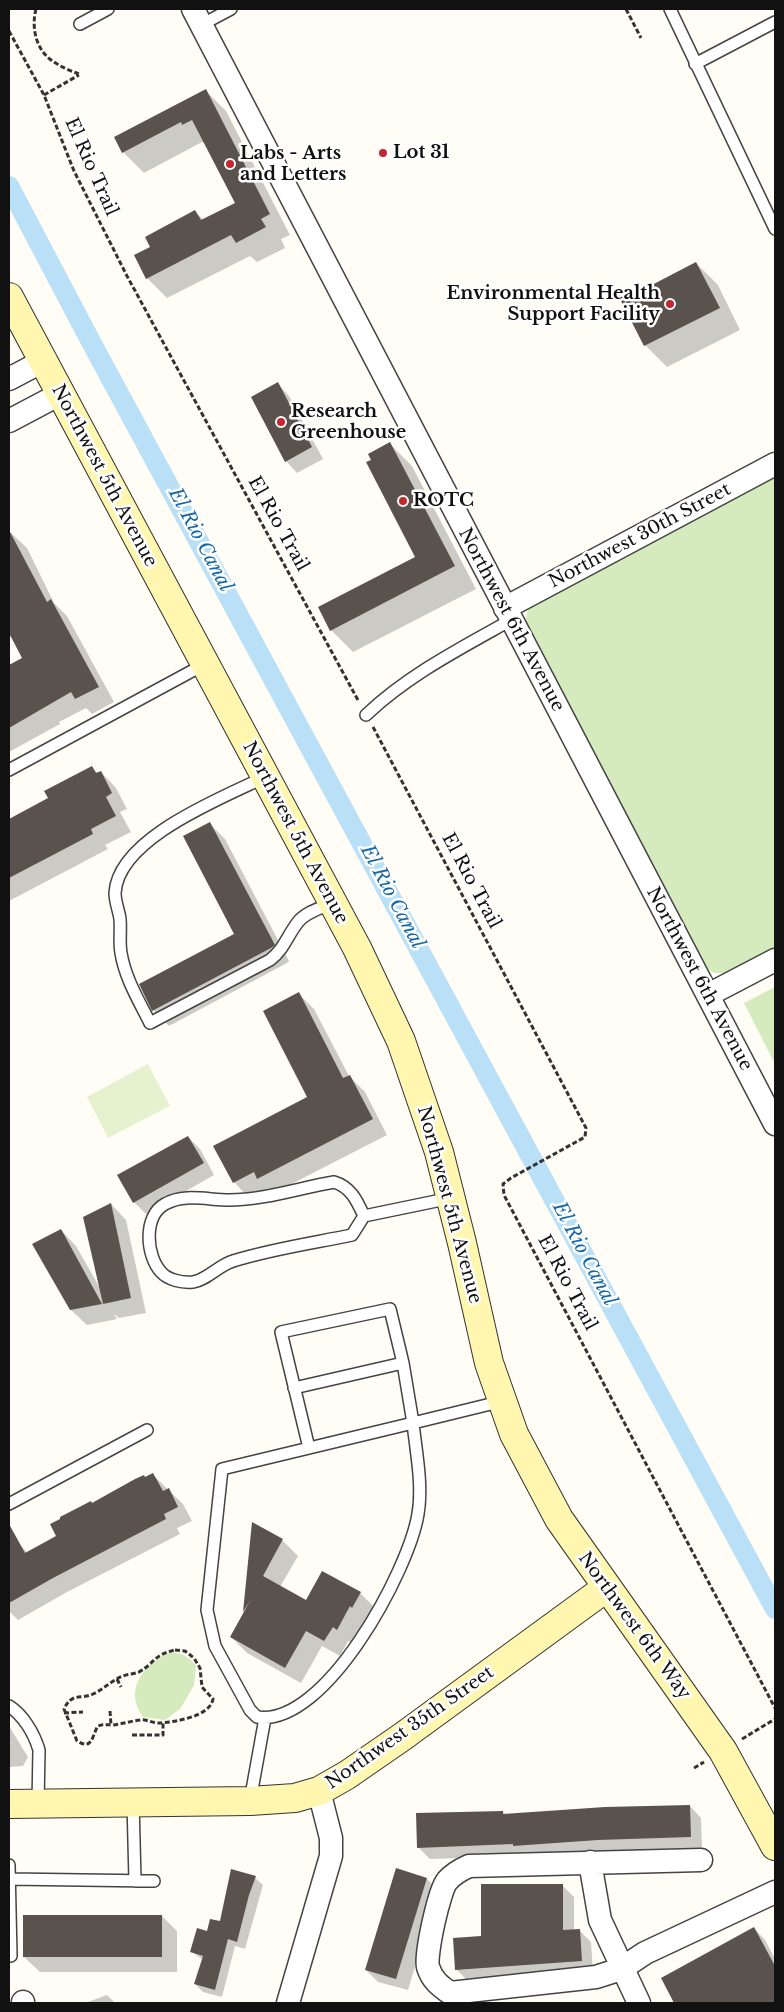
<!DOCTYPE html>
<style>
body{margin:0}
#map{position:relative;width:784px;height:2012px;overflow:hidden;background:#fffdf5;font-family:"Libre Baskerville",serif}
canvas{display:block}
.frame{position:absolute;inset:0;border:10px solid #111;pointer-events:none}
</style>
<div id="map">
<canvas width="784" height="2012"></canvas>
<div class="frame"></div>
</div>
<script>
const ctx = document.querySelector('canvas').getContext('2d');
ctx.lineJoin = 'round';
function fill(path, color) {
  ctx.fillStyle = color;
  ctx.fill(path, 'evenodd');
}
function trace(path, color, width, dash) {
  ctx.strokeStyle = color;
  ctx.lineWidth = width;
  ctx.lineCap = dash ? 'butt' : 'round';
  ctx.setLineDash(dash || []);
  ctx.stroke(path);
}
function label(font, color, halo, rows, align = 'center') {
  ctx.font = font + ' "Libre Baskerville",serif';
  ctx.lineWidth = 5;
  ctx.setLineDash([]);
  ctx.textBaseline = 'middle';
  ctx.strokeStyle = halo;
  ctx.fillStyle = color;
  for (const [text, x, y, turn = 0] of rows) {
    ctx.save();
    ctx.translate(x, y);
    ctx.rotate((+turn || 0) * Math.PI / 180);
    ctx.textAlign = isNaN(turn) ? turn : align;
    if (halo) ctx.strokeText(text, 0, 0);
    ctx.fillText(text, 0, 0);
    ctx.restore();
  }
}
const green = new Path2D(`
 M 775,477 L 775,947 L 725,973 L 714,973 L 705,968 L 525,622 L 529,606 Z
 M 775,987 L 775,1064 L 744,1003 Z
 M 168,1653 C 181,1652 189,1656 196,1666 L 194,1685 L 188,1696 L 180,1709 L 165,1720 L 143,1717 C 124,1690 142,1666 168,1653 Z`);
const pitch = new Path2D(`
 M 148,1064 L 170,1106 L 108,1138 L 87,1097 Z`);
const shadow = new Path2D(`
 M 206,91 L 226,111 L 290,235 L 281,239 L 285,248 L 257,262 L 250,256 L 167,298 L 147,278 L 151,247 L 195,212 L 204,220 L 237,203 L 206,143 L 202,142 L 144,173 L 123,152 L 116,138 Z
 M 696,263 L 718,285 L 740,330 L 667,367 L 646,346 L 623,301 Z
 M 278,384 L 289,396 L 323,459 L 297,473 L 286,461 Z
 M 390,444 L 412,466 L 476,589 L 353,652 L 331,630 L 417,558 Z
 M 11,533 L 27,548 L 54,603 L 67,616 L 114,702 L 92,714 L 86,708 L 59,722 L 60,724 L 9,752 L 9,666 L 24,659 L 14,641 L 9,635 L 9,534 Z
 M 92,767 L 98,774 L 101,772 L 116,788 L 127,809 L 120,812 L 131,832 L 105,845 L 108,849 L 9,901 L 9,820 L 50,799 Z
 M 210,824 L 225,839 L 289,961 L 287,963 L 169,1026 L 153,1010 L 236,934 Z
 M 299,994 L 314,1009 L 349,1076 L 365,1092 L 387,1135 L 274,1193 L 268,1188 L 249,1198 L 234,1182 L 309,1098 Z
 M 188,1137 L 200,1149 L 214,1175 L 146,1214 L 134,1202 Z
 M 111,1204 L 126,1220 L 146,1313 L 119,1318 L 114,1314 L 117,1319 L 87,1325 L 71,1310 L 61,1230 L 76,1246 L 100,1288 Z
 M 153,1475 L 183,1504 L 192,1521 L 177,1528 L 180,1534 L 67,1592 L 18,1620 L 9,1611 L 9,1548 L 18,1543 L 28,1553 L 58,1537 L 93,1505 Z
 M 253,1524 L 282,1540 L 298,1556 L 280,1587 L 306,1602 L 323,1572 L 360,1593 L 376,1609 L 353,1644 L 348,1641 L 340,1656 L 322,1646 L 301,1683 L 247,1653 L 231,1637 L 245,1613 Z
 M 9,1726 L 28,1757 L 23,1766 L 9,1767 Z
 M 690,1806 L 701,1818 L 702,1849 L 610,1851 L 526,1857 L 524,1856 L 430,1859 L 418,1847 L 503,1812 L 506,1815 Z
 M 255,1878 L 263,1885 L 245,1949 L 235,1946 L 222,1997 L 203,1992 L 195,1984 L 203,1960 L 192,1952 L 221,1922 Z
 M 427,1879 L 438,1890 L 408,1990 L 378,1982 L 366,1970 Z
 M 562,1885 L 574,1897 L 574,1931 L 579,1930 L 591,1942 L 593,1972 L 468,1981 L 456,1969 L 482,1937 Z
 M 162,1916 L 177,1931 L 177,1972 L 40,1972 L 24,1957 Z
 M 754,1928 L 765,1940 L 775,1959 L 775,2003 L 676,2003 L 662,1979 Z
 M 107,1995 L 115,2003 L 85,2003 Z`);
const canal = new Path2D(`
 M 9,186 L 90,340 L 775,1609`);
const building = new Path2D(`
 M 206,89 L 270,214 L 261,219 L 266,227 L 236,243 L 231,235 L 146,279 L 134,255 L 150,247 L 145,237 L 195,210 L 201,220 L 235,203 L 192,120 L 182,125 L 181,122 L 122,153 L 114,137 Z
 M 696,262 L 720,308 L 644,346 L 621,301 Z
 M 278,382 L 312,447 L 285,462 L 251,397 Z
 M 390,442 L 455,566 L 330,631 L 318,607 L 415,557 L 366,462 L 371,460 L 368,454 Z
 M 9,530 L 47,602 L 51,599 L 99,687 L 75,699 L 71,692 L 9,728 L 9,665 L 22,658 L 9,633 Z
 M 92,766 L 96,773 L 101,771 L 112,793 L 106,797 L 116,816 L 91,829 L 93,834 L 9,878 L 9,819 L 48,798 L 44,791 Z
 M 210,822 L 275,945 L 271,948 L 152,1011 L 139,984 L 234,934 L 183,836 Z
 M 299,992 L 343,1078 L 350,1075 L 373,1119 L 257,1179 L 254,1172 L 233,1183 L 213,1146 L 307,1097 L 263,1011 Z
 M 188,1136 L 204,1163 L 133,1203 L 117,1175 Z
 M 111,1203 L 131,1298 L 103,1304 L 83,1217 Z
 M 61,1229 L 102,1304 L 70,1310 L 32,1244 Z
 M 153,1473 L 163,1491 L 169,1488 L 178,1507 L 164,1514 L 166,1519 L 53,1578 L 9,1603 L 9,1524 L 25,1553 L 56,1536 L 50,1524 L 60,1519 L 60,1517 L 91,1501 L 92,1503 L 135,1479 L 144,1475 L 145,1477 Z
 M 252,1522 L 283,1539 L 263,1576 L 306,1600 L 322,1571 L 361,1592 L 352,1608 L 350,1606 L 337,1630 L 333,1627 L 324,1641 L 306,1631 L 285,1668 L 230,1637 L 251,1599 L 243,1612 Z
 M 690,1805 L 691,1837 L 598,1840 L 513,1846 L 513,1844 L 417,1848 L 416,1813 L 503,1811 L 503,1814 L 605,1807 Z
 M 396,1868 L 427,1878 L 396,1979 L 365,1970 Z
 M 231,1869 L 256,1876 L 249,1895 L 237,1942 L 228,1939 L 215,1990 L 194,1984 L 203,1956 L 190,1952 L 197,1928 L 207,1931 L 210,1919 L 220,1921 Z
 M 481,1884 L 563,1884 L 563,1930 L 580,1929 L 582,1961 L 455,1970 L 453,1938 L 481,1936 Z
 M 23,1915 L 162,1915 L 162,1957 L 23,1957 Z
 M 754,1927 L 775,1966 L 775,2003 L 674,2003 L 661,1978 Z`);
const path = new Path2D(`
 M 36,9 C 31,28 36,51 54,62 C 61,67 71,71 79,74
 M 626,9 L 641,38
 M 9,31 L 44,95 L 74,171 L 127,276 L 359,702
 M 44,95 L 79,75
 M 373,727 L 586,1128 L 585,1137 L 511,1178 L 503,1184 L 504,1195 L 775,1708
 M 175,1650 L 185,1651 L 194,1658 L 200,1668 L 202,1687 L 213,1699 C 210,1717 174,1722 159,1723 C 152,1723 146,1719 140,1720 C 131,1721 122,1724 113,1725 C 107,1725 103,1724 98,1726 C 92,1735 93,1751 77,1741 L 64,1709 C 72,1692 80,1700 93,1694 C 104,1689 112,1680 123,1676 C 128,1674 134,1674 139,1672 C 155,1663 153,1655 175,1650 Z
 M 117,1679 L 121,1687
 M 110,1711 L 111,1725
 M 64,1713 L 83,1712
 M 132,1735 L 163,1735 L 163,1722
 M 742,1739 L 775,1719
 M 694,1768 L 704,1762`);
const lane = new Path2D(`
 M 670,9 L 775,229
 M 80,24 L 108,9
 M 201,25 L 231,9
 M 695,64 L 775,22
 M 366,715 C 408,675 461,648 511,620
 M 9,770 L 205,664
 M 265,777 C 222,798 118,838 115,893 C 115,902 119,911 120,919 C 121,931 119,942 121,953 C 125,978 139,1001 150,1023 L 270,960 C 285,948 287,936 298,922 C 306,912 321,908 332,903
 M 364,1216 C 357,1201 351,1187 334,1182 C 299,1188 264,1200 229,1200 C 208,1200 184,1193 165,1204 C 143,1216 146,1256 161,1272 C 168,1280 182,1283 193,1282 C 207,1280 219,1265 233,1261 C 271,1249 313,1243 352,1235 L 364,1216 L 451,1198
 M 294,1388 L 403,1363
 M 413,1423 C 416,1452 423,1485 418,1514 C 409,1570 325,1728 257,1717 L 250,1710 L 215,1646 L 207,1610 L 222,1469 Z
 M 309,1448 L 281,1332 L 390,1309 L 403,1363 L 413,1423 L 503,1401
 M 9,1504 L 147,1430
 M 9,1706 C 23,1715 34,1733 39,1750 L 38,1804
 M 250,1801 L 265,1718
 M 133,1802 L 135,1881
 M 9,1865 L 11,1956
 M 9,1879 L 154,1881`);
const street = new Path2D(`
 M 193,9 L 775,1124
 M 9,379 L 43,361
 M 9,421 L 60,394
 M 505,608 L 775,464
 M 708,995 L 775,960
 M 701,1860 L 469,1866 C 460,1870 453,1874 447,1881 C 439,1891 425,1955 428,1967 C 432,1980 440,1986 450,1993 L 596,1977 L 621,1969 L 645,1953 L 775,1892
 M 590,1862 L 600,1920 L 639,2003
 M 23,2002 L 23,2003
 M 288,2003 L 331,1856 L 331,1838 L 319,1791`);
const secondary = new Path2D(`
 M 9,297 L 357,948 L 401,1041 L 439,1152 L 462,1243 L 489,1363 L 514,1434 L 559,1519 L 723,1751 L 775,1846
 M 9,1804 L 250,1801 L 295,1798 L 319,1791 L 347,1775 L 402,1737 L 606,1588`);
const markers = [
 [383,153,5,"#c4262e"],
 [230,164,5,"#c4262e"],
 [670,304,5,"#c4262e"],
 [281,422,5,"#c4262e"],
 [403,501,5,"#c4262e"]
];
const poiNames = [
 ["Lot 31",393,153],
 ["Labs - Arts",240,154],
 ["and Letters",240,175],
 ["Environmental Health",660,294,"right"],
 ["Support Facility",660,315,"right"],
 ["Research",291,412],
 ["Greenhouse",291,433],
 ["ROTC",413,501]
];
const streetNames = [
 ["El Rio Trail",91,167,66],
 ["Northwest 5th Avenue",104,476,62],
 ["El Rio Trail",278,524,61],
 ["Northwest 30th Street",640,536,-28],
 ["Northwest 6th Avenue",511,620,62],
 ["Northwest 5th Avenue",295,833,62],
 ["El Rio Trail",471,881,62],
 ["Northwest 6th Avenue",699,979,62],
 ["Northwest 5th Avenue",449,1205,75],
 ["El Rio Trail",567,1283,62],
 ["Northwest 6th Way",634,1626,54],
 ["Northwest 35th Street",410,1728,-35]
];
const waterNames = [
 ["El Rio Canal",200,540,62],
 ["El Rio Canal",392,897,62],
 ["El Rio Canal",584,1254,62]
];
fill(green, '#d5ebbd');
fill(pitch, '#e6f2cf');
fill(shadow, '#0003');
trace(canal, '#b9e0f7', 20);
fill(building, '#5a524d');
trace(lane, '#444', 14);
trace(street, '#444', 25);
trace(secondary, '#333', 30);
trace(path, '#333', 3, [5, 2.5]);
trace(lane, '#fff', 11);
trace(street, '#fff', 22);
trace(secondary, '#fff6b0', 28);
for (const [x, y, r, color] of markers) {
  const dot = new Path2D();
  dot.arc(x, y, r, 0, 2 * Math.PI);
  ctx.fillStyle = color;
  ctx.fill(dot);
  trace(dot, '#fff', 2);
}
label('bold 18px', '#111', '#fff', poiNames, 'left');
label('18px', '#111', '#fff', streetNames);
label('italic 19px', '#1768a6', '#fff', waterNames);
</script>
